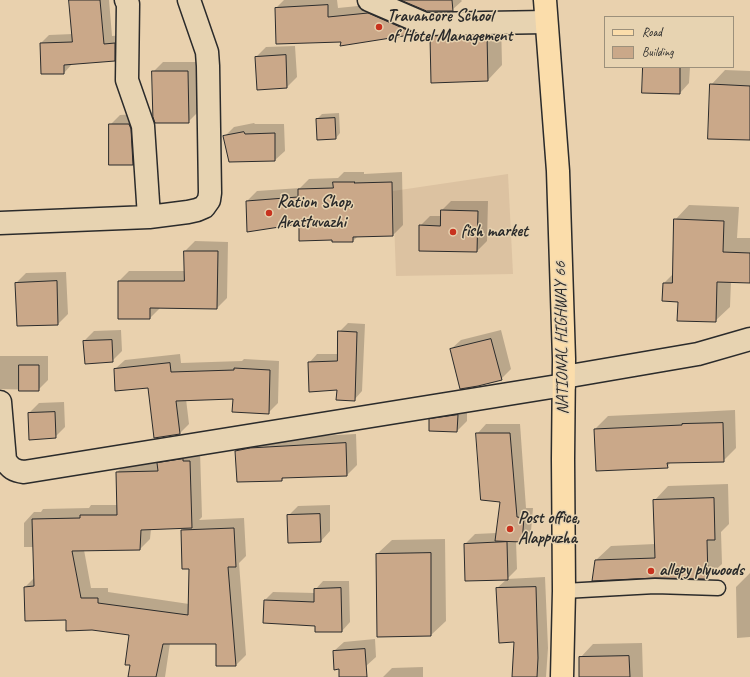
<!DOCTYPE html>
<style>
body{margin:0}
#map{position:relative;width:750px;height:677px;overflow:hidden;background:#e9d1ae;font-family:Caveat,sans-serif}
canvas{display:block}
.legend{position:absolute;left:604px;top:16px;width:130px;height:52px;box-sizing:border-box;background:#e7d3b1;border:1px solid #9c907b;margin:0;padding:5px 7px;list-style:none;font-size:12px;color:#2b2b2b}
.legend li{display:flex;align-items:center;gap:8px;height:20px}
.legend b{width:20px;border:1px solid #9c907b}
</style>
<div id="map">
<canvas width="750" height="677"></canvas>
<ul class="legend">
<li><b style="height:5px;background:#fbddab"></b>Road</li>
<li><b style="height:11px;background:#caa889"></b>Building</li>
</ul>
</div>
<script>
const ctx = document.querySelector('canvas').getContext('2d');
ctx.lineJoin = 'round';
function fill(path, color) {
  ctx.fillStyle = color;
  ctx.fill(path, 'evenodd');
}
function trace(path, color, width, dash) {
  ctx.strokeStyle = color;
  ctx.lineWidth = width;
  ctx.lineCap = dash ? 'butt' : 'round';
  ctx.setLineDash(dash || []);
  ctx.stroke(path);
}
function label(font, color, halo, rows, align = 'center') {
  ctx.font = font + ' Caveat,sans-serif';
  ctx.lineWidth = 3;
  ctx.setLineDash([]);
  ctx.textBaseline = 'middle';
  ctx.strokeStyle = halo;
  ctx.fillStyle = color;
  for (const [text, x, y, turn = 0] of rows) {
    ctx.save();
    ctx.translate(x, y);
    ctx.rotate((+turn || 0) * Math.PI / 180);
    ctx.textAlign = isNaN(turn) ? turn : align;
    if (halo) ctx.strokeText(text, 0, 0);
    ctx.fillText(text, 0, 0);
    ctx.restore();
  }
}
const built = new Path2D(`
 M 508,174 L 513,274 L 396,276 L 393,191 Z`);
const shadow = new Path2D(`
 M 70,0 L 109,0 L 112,36 L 123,35 L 123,52 L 114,60 L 72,64 L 64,73 L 41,43 L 49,35 L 73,34 Z
 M 284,0 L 337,0 L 338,8 L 378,4 L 425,24 L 416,33 L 341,45 L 342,41 L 276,8 Z
 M 403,0 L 461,0 L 462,1 L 452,10 Z
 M 501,21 L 502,65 L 488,80 L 431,37 L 446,22 Z
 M 295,46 L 297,77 L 287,87 L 256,57 L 266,47 Z
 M 163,62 L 197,62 L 198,112 L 188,122 L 153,72 Z
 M 644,67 L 690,67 L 689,83 L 680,93 Z
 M 725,70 L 750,71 L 750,139 L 711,85 Z
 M 339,113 L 340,133 L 336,138 L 318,139 L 317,119 L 322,114 Z
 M 139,114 L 143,154 L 133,164 L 110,125 L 120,115 Z
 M 254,123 L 255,124 L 284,124 L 285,151 L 275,160 L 224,137 L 234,127 Z
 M 344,172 L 364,172 L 364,174 L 402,172 L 403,225 L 393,235 L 358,236 L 353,241 L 300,223 L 247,201 L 257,191 L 300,188 L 309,179 L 338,178 Z
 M 451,201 L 488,201 L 487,241 L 477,251 L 420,250 L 420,226 L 430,216 L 441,216 L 442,210 Z
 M 689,205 L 739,207 L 737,238 L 750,238 L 750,282 L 731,281 L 730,307 L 715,321 L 679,301 L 664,283 L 673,274 L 675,220 Z
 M 195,241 L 228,242 L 227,298 L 217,308 L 160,308 L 150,318 L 119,281 L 129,271 L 185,271 L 185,251 Z
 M 66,272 L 68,314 L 58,324 L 16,283 L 26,273 Z
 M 348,323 L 365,324 L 362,391 L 354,400 L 338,389 L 309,363 L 317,354 L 339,354 L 339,332 Z
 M 121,330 L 122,351 L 112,361 L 84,341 L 94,331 Z
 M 501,330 L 511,369 L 501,379 L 451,349 L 461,340 Z
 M 180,354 L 181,363 L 242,361 L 244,359 L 279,361 L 278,403 L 268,413 L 234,398 L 186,399 L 189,424 L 180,433 L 149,387 L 115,369 L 125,360 Z
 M 0,356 L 48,356 L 48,380 L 38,390 L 0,389 Z
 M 64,402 L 65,427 L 55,437 L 29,413 L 39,403 Z
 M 467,405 L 467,421 L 457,431 L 430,430 L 430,420 L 440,410 Z
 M 735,410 L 736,448 L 723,461 L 671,462 L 667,467 L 595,429 L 608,416 L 695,412 L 696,412 Z
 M 486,424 L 520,424 L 526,508 L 533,508 L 531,531 L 521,541 L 516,541 L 517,569 L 507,579 L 545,577 L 548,648 L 546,677 L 513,677 L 515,641 L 497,588 L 507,579 L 465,544 L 475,534 L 497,533 L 501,501 L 477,434 Z
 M 356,434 L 357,465 L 347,475 L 284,477 L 282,480 L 236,451 L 246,441 L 260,439 Z
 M 200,451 L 202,517 L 199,520 L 244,518 L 246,556 L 239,563 L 246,655 L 236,665 L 217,643 L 170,643 L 165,677 L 129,677 L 132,665 L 130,634 L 67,619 L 25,587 L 35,577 L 34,547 L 24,547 L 24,523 L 34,512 L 41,512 L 43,509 L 89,508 L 91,505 L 118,505 L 117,472 L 128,462 L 161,461 L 169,453 ZM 185,527 L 182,530 L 190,568 L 189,604 L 108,592 L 108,588 L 91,588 L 84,550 L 140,549 L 150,539 L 151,529 Z
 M 728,484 L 729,524 L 721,532 L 722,564 L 707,578 L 596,560 L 611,546 L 655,544 L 654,501 L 668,486 Z
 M 330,505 L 330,531 L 321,541 L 288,516 L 298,506 Z
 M 445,539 L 446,621 L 431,635 L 378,636 L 377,554 L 392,540 Z
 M 750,573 L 750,637 L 737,638 L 736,587 Z
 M 323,581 L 349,581 L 350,622 L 342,631 L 316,631 L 316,625 L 265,600 L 273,592 L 315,593 L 315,590 Z
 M 375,639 L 376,657 L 366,666 L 334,651 L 344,642 Z
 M 642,643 L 643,677 L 580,677 L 580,658 L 593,644 Z
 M 423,667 L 423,677 L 383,677 L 392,668 Z`);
const building = new Path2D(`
 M 69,0 L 100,0 L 104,44 L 115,43 L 115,61 L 64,65 L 64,74 L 41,74 L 40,43 L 72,42 Z
 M 401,0 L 452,0 L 453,11 L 427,11 Z
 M 328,5 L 328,17 L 368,13 L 416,34 L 340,46 L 341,42 L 276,44 L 275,8 Z
 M 487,35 L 488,81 L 431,83 L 430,36 Z
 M 286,55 L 287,88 L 257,90 L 255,57 Z
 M 643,67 L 680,67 L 680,94 L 642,93 Z
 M 152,71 L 188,71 L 189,123 L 155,123 L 153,117 Z
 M 710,84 L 750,86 L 750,140 L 708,139 Z
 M 335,118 L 336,139 L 317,140 L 316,119 Z
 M 109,124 L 129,124 L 131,129 L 133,165 L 109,165 Z
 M 244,132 L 245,134 L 275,133 L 275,161 L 229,162 L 223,136 Z
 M 333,182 L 355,182 L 354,183 L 392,182 L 393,236 L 353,237 L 353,242 L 332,242 L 332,240 L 299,241 L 299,224 L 247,232 L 246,201 L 298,197 L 298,189 L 333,188 Z
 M 441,210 L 478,211 L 477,252 L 419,251 L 419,225 L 440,226 Z
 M 674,219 L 724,221 L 723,252 L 750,253 L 750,283 L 717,282 L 716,322 L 677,321 L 678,302 L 662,301 L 663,283 L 672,283 Z
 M 184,251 L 218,251 L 217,309 L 150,308 L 150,319 L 118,319 L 118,281 L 184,281 Z
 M 57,281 L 58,325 L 17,326 L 15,283 Z
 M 338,331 L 357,332 L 355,401 L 336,400 L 337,390 L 309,392 L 308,362 L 337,361 Z
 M 491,339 L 502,380 L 478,386 L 460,389 L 450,349 Z
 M 112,340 L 113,362 L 85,364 L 83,341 Z
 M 170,363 L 171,372 L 234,370 L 234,368 L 270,370 L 269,414 L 232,412 L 233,399 L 176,401 L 180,434 L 154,438 L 148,388 L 115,391 L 114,369 Z
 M 19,365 L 39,365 L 39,391 L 19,391 Z
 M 55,412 L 56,438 L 29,440 L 28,413 Z
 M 458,415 L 457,432 L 429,431 L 429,419 Z
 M 723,423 L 724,462 L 667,463 L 668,468 L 596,471 L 594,429 L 682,425 L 682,424 Z
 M 476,433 L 510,433 L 517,517 L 524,518 L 522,542 L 495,541 L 500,502 L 481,500 Z
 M 346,443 L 347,476 L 282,478 L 282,481 L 237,482 L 235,451 L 250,448 Z
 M 183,459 L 183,461 L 190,461 L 192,528 L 141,530 L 140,550 L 72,551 L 81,598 L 98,598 L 98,603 L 188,615 L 189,569 L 182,569 L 181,530 L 234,528 L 236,567 L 228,567 L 236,666 L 216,666 L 216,644 L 163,644 L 156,677 L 128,677 L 130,665 L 125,665 L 129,635 L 92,630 L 66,631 L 66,620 L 25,621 L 24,587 L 34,586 L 32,519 L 80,518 L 80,515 L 117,515 L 116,472 L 158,471 L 157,463 Z
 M 714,498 L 715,540 L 707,540 L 708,579 L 655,578 L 592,581 L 595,560 L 655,558 L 653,500 Z
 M 320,514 L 321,542 L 288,543 L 287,515 Z
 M 507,542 L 508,580 L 465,581 L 464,544 Z
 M 431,553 L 431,636 L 377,637 L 376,554 Z
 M 536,587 L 538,658 L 537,677 L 512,677 L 514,642 L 499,643 L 496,588 Z
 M 341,588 L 342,632 L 315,632 L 315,626 L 263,623 L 264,600 L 314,602 L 314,589 Z
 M 365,649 L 367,677 L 339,677 L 339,669 L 334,670 L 333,651 Z
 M 629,656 L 630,677 L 579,677 L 579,657 Z`);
const lane = new Path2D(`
 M 564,591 L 655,586 L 718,588`);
const street = new Path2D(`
 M 126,0 L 128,4 L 127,80 L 143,126 L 149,217
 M 369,0 L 425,24 L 546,22
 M 0,223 L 149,217 L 188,212 L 197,210 L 204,207 L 209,200 L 210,193 L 208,66 L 207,52 L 189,0
 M 564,377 L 698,354 L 750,339
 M 0,402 L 5,460 C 10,468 14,471 24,472 L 564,385`);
const primary = new Path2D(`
 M 545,0 L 558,171 L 564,359 L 563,459 L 564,591 L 562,677`);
const markers = [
 [379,27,4,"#c8321e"],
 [269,213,4,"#c8321e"],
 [453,232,4,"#c8321e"],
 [510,529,4,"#c8321e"],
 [651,571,4,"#c8321e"]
];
const poiNames = [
 ["Travancore School",387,17],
 ["of Hotel Management",387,37],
 ["Ration Shop,",277,203],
 ["Arattuvazhi",277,223],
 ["fish market",461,232],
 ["Post office,",518,519],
 ["Alappuzha",518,539],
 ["allepy plywoods",659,571]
];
const streetNames = [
 ["NATIONAL HIGHWAY 66",562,338,-91]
];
fill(built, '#dcc2a1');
fill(shadow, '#0003');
fill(building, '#caa889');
trace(building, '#2b2b2b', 1);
trace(lane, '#2b2b2b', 17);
trace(street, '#2b2b2b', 25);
trace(primary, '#2b2b2b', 25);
trace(lane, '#e7d3b1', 14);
trace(street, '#e7d3b1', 22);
trace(primary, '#fbddab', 22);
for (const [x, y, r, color] of markers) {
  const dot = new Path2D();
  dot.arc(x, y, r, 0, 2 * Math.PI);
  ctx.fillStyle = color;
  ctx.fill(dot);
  trace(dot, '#e7d3b1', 1.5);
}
label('bold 17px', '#2b2b2b', '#e7d3b1', poiNames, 'left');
label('17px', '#2b2b2b', '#e7d3b1', streetNames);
</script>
